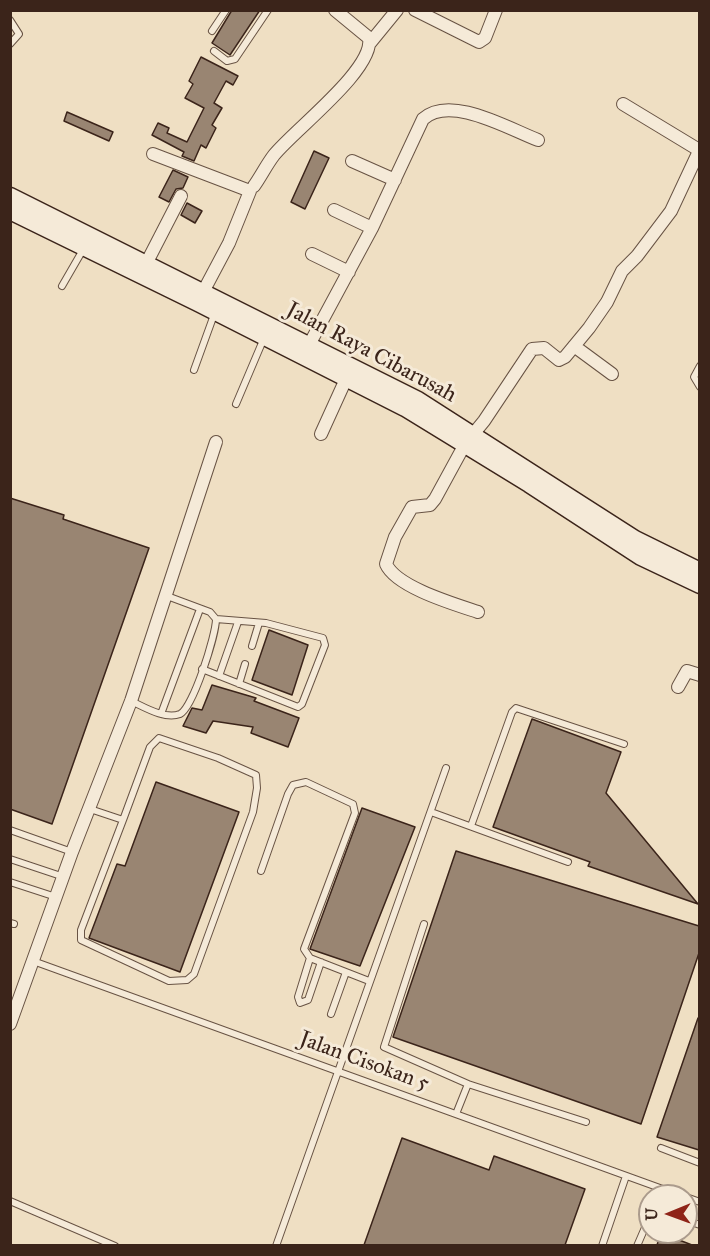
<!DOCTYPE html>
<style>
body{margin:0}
#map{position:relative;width:710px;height:1256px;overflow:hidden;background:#efdfc3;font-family:"IM FELL Great Primer",serif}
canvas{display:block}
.frame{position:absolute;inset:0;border:12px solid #3b241a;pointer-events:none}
.north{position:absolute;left:638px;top:1184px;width:60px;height:60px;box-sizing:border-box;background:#f5ead8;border:2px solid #ab9b8c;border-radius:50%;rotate:269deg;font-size:16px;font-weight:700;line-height:24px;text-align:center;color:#3b241a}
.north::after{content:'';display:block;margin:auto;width:21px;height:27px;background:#8f2418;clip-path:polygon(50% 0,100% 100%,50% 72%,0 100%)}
</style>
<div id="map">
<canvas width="710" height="1256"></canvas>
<div class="frame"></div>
<div class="north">U</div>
</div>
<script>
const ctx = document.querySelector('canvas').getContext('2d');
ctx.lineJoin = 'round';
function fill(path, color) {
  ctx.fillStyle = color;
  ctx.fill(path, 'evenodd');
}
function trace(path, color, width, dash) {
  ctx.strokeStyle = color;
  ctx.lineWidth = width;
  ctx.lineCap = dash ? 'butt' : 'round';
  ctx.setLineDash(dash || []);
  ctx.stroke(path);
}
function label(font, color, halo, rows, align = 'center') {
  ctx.font = font + ' "IM FELL Great Primer",serif';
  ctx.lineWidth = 6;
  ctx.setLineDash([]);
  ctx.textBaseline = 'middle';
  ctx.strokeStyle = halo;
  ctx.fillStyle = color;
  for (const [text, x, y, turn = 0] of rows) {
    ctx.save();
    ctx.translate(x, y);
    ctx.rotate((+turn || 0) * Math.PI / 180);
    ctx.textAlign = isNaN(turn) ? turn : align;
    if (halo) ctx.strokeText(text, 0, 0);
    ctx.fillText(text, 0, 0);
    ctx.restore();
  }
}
const building = new Path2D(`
 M 232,10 L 260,10 L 230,55 L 212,43 Z
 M 201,57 L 238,76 L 233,85 L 226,81 L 214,103 L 222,108 L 212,125 L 216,128 L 206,148 L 201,145 L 194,161 L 182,156 L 184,152 L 152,135 L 158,123 L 169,128 L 167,133 L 187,142 L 204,108 L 185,98 L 193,84 L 189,81 Z
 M 67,112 L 113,132 L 109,141 L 64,121 Z
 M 314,151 L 329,158 L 305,209 L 291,202 Z
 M 173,170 L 188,177 L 183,188 L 176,189 L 169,202 L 159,197 Z
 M 187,203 L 202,211 L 195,223 L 181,215 Z
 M 10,498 L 64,515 L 63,519 L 149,548 L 52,824 L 10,809 Z
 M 269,630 L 308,645 L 292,695 L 252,680 Z
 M 212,685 L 256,698 L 254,701 L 299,718 L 288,747 L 251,733 L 253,727 L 213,721 L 206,733 L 183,726 L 192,708 L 202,710 Z
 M 532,719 L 621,752 L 606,793 L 698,904 L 588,866 L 590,862 L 493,827 Z
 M 156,782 L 239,812 L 180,972 L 89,938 L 117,864 L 125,866 Z
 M 362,808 L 415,827 L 360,966 L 310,949 Z
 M 456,851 L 699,926 L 699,953 L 641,1124 L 393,1037 Z
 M 698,1018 L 699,1018 L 699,1150 L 657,1137 Z
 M 402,1138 L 489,1170 L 494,1156 L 585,1189 L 565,1245 L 364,1245 Z
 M 661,1233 L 692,1245 L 657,1245 Z`);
const lane = new Path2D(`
 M 10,20 L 19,34 L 10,44
 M 212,31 L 226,10
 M 214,51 L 227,61 L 235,59 L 268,10
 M 62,286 L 84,248
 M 700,366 L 694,377 L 700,387
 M 194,370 L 215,312
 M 236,404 L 264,338
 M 252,646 L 259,623
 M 202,669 L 298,707 L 302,704 L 325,645 L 323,638 L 266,623 L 216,619
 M 219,676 L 238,622
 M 239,684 L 245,664
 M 131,701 C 144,707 165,720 180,714 C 193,708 216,635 216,619 L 210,612 L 167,596
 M 161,714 L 200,609
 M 90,809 L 123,820 L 81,930 L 81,940 L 169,981 L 187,980 L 194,974 L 253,812 L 257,788 L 256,775 L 218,758 L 159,738 L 150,747 L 123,820
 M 431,812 L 568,862
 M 471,826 L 512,712 L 516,708 L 624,744
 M 10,830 L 72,852
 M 10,859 L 64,877
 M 261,871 L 288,794 L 293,785 L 306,782 L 353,804 L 355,813 L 304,949 L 310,958 L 369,981
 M 10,882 L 56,897
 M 10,923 L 14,924
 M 424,924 L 384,1047 L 468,1084
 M 310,958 L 298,997 L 300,1003 L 308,1000 L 321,962
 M 33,961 L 682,1196
 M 331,1014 L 346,972
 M 456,1114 L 468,1084 L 586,1122
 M 661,1148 L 700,1163
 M 686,1197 L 700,1202
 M 10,1201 L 115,1246
 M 686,1220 L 700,1225
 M 276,1246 L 446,768
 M 602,1246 L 626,1176
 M 637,1246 L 650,1216`);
const street = new Path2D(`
 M 415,10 L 479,42 L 485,38 L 496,10
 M 370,43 L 397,10
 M 623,104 L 699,150
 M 153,154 L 250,191 L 229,243 L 203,292
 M 352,161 L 395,180
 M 254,186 C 261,176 267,164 274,155 C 294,130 375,69 369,38 L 335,10
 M 334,210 L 372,228
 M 312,254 L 349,272
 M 146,264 L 181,196
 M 309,345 L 372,228 L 423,119 C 450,94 509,129 538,140
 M 574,346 L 612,374
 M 321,434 L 346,379
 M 478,612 C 454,604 396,587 386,564 L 395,537 L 412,507 L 430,505 L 435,499 L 465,444 L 484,421 L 532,349 L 544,348 L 559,360 L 565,357 L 589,328 L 607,302 L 622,271 L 637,256 L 671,211 L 700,149
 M 678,687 L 687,671 L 700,675
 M 10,1024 L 72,852 L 131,701 L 216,442`);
const secondary = new Path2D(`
 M 10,196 L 418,400 L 635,539 L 700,571
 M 10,211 L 198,303 L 405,408 L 529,484 L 641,557 L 700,585`);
const streetNames = [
 ["Jalan Raya Cibarusah",371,353,28],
 ["Jalan Cisokan 5",364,1062,20]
];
fill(building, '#998572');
trace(building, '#3b241a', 1.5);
trace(lane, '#685344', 8);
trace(street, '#685344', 14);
trace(secondary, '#3b241a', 19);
trace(lane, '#f5ead8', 6);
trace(street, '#f5ead8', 12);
trace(secondary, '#f5ead8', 16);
label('22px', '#3b241a', '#f5ead8', streetNames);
</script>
